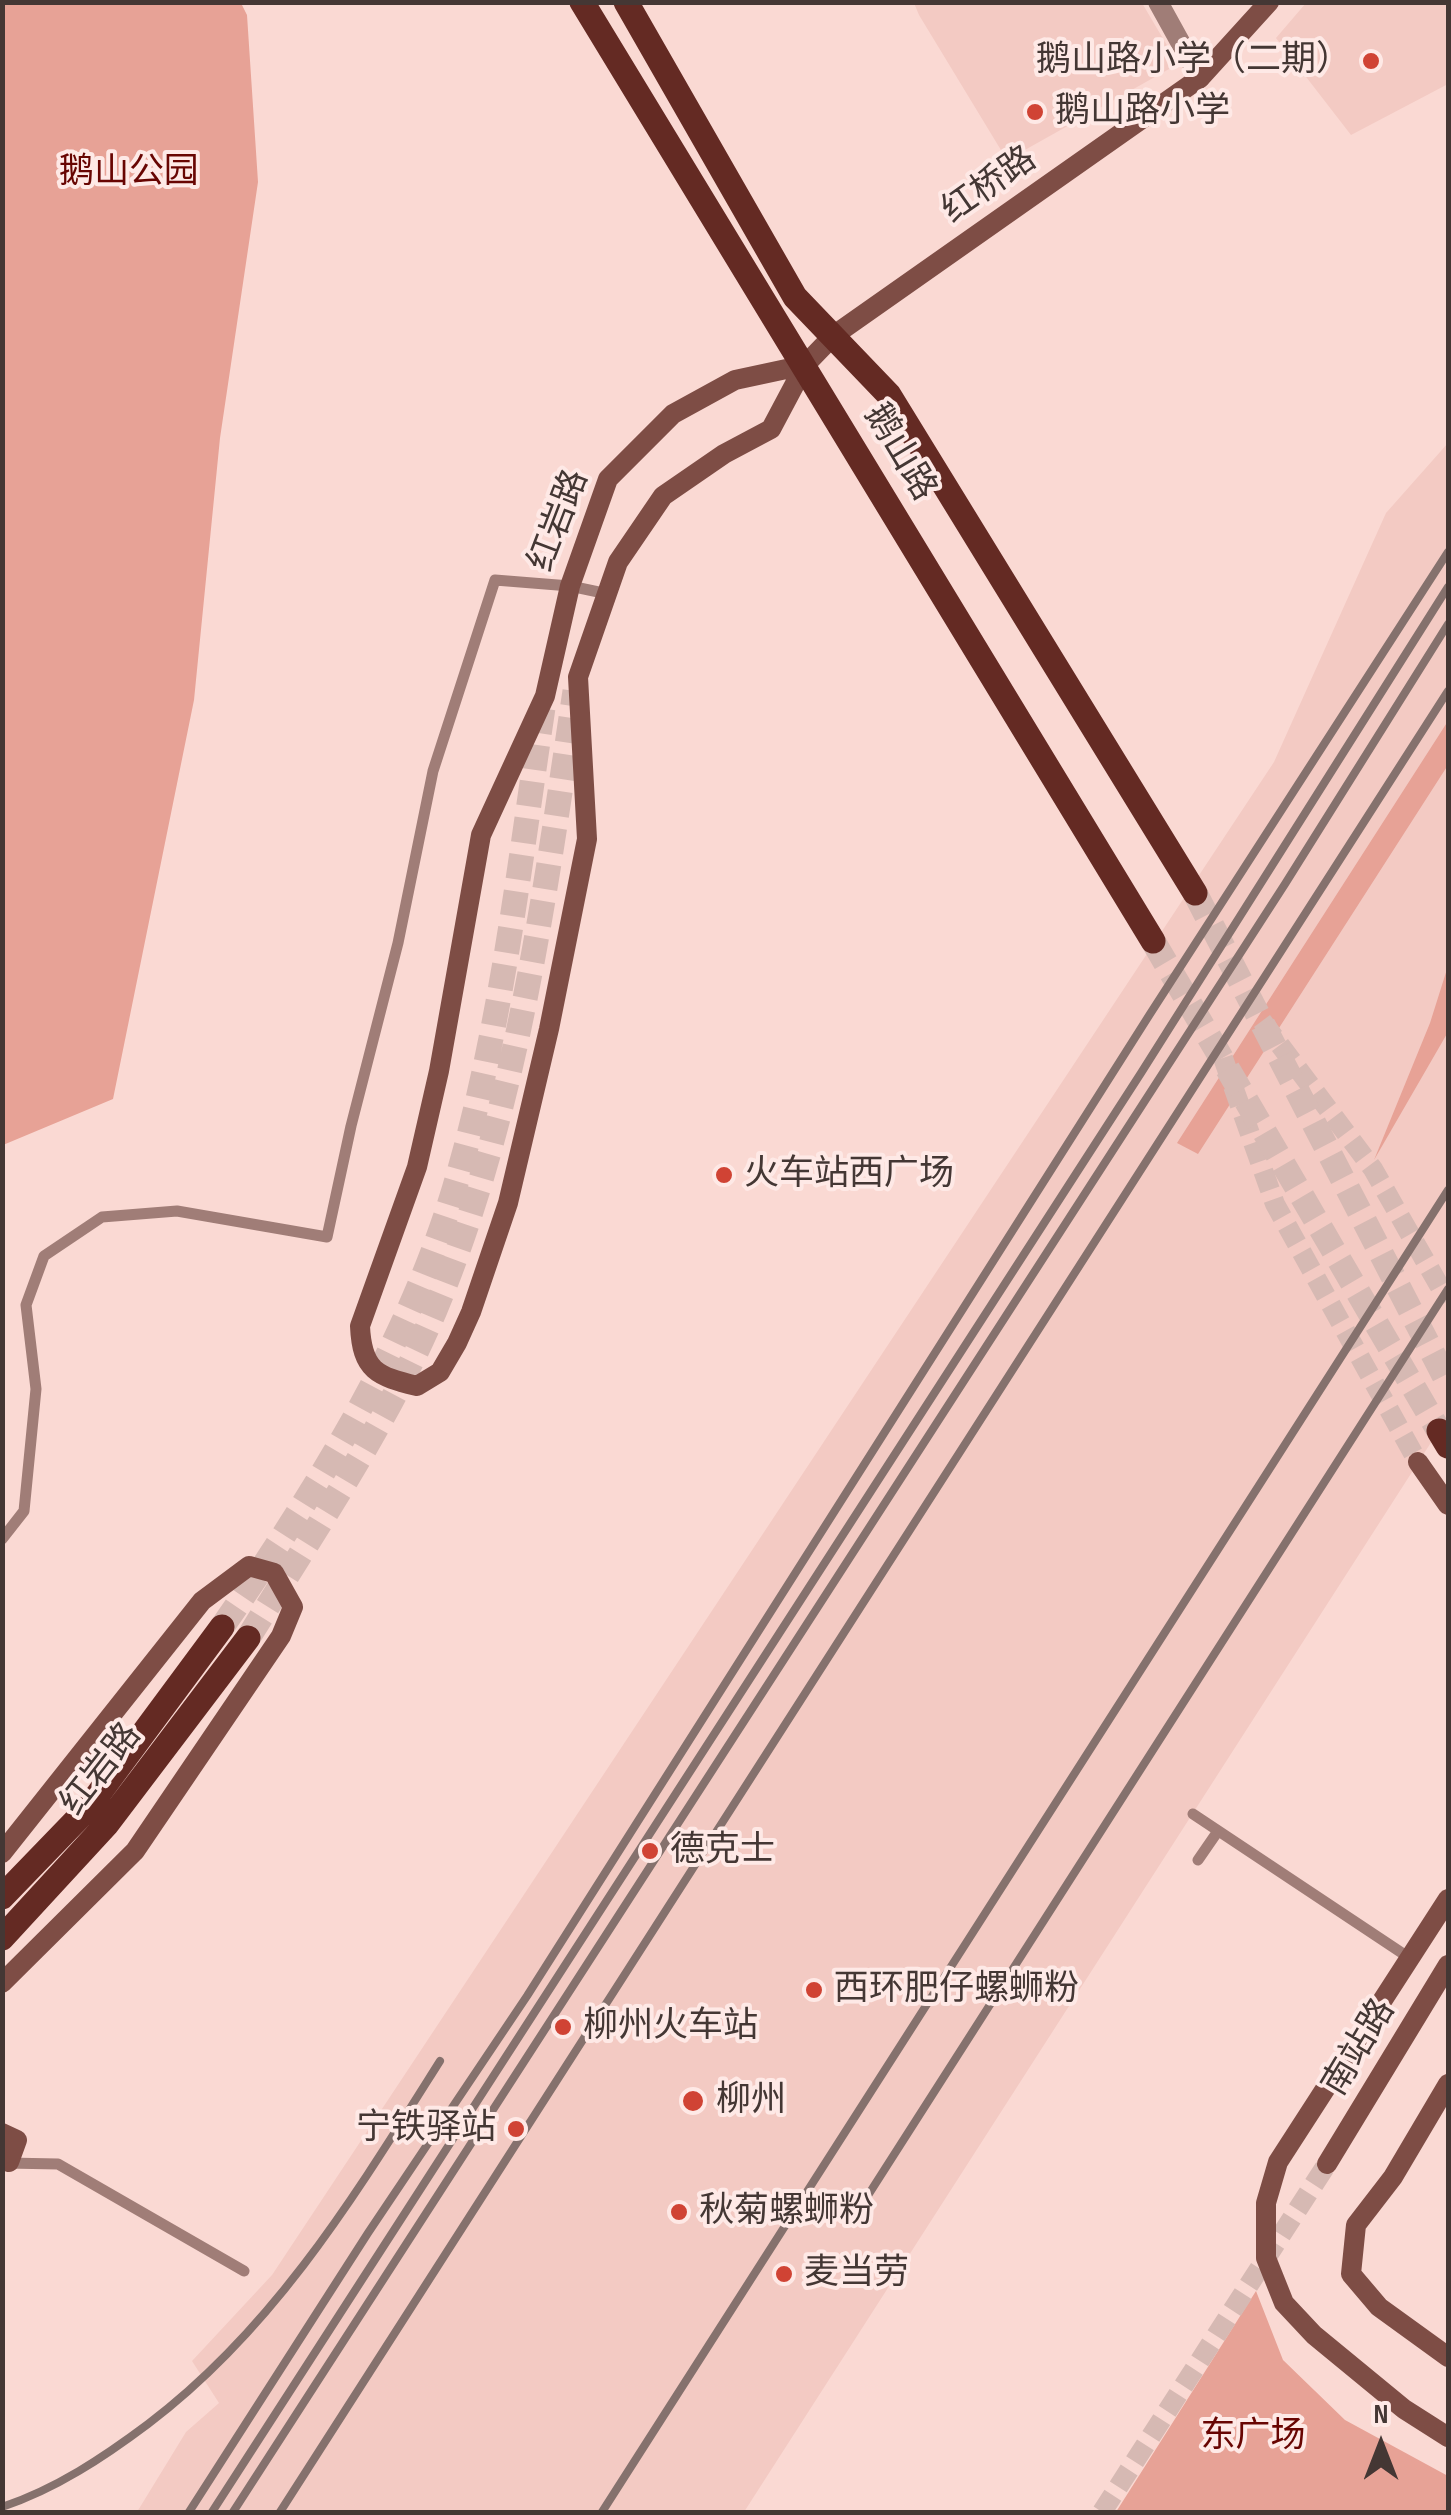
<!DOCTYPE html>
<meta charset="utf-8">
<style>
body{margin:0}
#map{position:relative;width:1451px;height:2515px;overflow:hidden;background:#fad9d3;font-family:"Sofia Sans Condensed",sans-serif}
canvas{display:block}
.frame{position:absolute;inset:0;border:5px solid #443734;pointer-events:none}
.north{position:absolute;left:1331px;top:2395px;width:100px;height:100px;-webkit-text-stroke:8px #fee9e6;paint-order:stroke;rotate:0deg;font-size:28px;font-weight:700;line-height:40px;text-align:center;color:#443734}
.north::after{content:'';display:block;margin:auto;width:35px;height:45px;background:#443734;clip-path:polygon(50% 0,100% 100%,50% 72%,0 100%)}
</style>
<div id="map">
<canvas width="1451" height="2515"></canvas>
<div class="frame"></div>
<div class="north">N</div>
</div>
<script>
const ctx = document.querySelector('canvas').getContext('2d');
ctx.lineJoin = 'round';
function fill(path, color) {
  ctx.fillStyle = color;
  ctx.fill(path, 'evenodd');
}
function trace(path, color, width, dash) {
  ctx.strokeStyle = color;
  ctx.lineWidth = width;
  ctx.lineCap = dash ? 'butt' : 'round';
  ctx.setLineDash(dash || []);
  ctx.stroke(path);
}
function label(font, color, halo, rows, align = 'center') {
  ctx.font = font + ' "Sofia Sans Condensed","Noto Sans SC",sans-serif';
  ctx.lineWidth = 8;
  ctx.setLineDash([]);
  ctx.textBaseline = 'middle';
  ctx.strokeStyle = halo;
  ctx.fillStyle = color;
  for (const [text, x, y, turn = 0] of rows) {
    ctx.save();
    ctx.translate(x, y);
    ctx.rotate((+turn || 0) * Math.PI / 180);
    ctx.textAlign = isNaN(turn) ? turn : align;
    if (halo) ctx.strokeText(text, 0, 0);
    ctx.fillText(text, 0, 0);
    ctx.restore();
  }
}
const built = new Path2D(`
 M 914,3 L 1142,3 L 1178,64 L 1007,160 L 919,15 Z
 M 1306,3 L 1448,3 L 1448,84 L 1351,135 L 1276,38 Z
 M 1448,443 L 1448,1416 L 744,2512 L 137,2512 L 186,2432 L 219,2403 L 192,2361 L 272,2275 L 1274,762 L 1386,513 Z`);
const green = new Path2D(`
 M 3,2 L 241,3 L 247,15 L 258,182 L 220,438 L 194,700 L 113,1099 L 3,1145 Z
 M 1448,721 L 1448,765 L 1198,1154 L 1177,1143 Z
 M 1448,966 L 1448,1032 L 1374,1160 L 1430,1023 Z
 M 1256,2291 L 1283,2360 L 1345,2420 L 1448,2476 L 1448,2512 L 1116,2512 Z`);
const secondaryTunnel = new Path2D(`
 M 1262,1021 L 1373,1169 L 1448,1301
 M 1223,1058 L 1275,1204 L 1418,1462
 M 1102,2512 L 1327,2164`);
const primaryTunnel = new Path2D(`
 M 1195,893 L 1448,1383
 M 1153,941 L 1439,1431
 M 222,1627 C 314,1494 405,1350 453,1193 C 501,1034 519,866 544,701
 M 248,1638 C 314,1531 386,1426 435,1310 C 516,1114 544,899 575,691`);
const lane = new Path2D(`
 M 2,1539 L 24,1511 L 36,1389 L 26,1305 L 44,1256 L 102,1217 L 177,1211 L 327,1237 L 351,1126 L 398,943 L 433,771 L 495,580 L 570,586 L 608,594
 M 1193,1814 L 1411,1959
 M 1198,1860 L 1218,1831
 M 7,2163 L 58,2164 L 244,2271`);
const street = new Path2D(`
 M 1158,2 L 1200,78`);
const secondary = new Path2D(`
 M 805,365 L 735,380 L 673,414 L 608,479 L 570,586 L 545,696 L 481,835 L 439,1071 L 417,1167 L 360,1326 C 362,1371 377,1376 417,1386 L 440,1372 L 457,1343 L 471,1312 L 508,1203 L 549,1029 L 587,839 L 578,677 L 618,562 L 663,496 L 724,454 L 771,429 L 805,365 L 833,336 L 1200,78 L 1269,2
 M 1418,1462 L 1448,1505
 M 2,1853 L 202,1601 L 249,1566 L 274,1573 L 293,1607 L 281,1636 L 135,1851 L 2,1983
 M 1448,1899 L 1278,2162 L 1266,2203 L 1266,2258 L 1284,2303 L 1314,2335 L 1404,2409 L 1448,2437
 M 1448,2084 L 1393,2177 L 1356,2225 L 1351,2274 L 1379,2307 L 1448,2357
 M 2,2133 L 17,2140 L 9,2162
 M 1327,2164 L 1448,1965`);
const primary = new Path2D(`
 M 582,2 L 1153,941
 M 626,2 L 795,297 L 889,395 L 1195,893
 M 1439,1431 L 1448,1446
 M 2,1897 L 88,1808 L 222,1627
 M 2,1938 L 107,1824 L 248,1638`);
const rail = new Path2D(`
 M 865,2200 L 1448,1289
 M 2,2507 C 56,2489 104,2457 148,2424 C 275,2328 356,2194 440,2061
 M 189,2512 L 368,2233 L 527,1996 L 1150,1014 L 1448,552
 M 212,2512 L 1141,1073 L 1448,587
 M 233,2512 L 1285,884 L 1448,624
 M 280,2512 L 1448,691
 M 602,2512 L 1448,1190`);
const markers = [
 [1371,61,10,"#d04334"],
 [1035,112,10,"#d04334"],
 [724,1175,10,"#d04334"],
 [650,1851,10,"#d04334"],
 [814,1990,10,"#d04334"],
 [563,2027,10,"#d04334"],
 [693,2101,12,"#d04334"],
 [516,2129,10,"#d04334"],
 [679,2212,10,"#d04334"],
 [784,2274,10,"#d04334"]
];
const poiNames = [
 ["鹅山路小学（二期）",1351,61,"right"],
 ["鹅山路小学",1055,112],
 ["火车站西广场",744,1175],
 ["德克士",670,1851],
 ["西环肥仔螺蛳粉",834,1990],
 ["柳州火车站",583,2027],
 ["柳州",716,2101],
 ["宁铁驿站",496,2129,"right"],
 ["秋菊螺蛳粉",699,2212],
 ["麦当劳",804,2274]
];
const parkNames = [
 ["鹅山公园",129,173],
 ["东广场",1253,2437]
];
const streetNames = [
 ["红桥路",990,186,-35],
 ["鹅山路",899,453,59],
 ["红岩路",560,521,-69],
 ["红岩路",102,1770,-52],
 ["南站路",1360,2048,-59]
];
fill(built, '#f3cac3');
fill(green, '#e7a296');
trace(secondaryTunnel, '#d6b9b3', 20, [20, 10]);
trace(primaryTunnel, '#d6b9b3', 25, [25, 12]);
trace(lane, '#a07d77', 11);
trace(street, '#a07d77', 20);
trace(secondary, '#7e4d45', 20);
trace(primary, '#642a23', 25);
trace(rail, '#85716d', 8);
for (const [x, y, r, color] of markers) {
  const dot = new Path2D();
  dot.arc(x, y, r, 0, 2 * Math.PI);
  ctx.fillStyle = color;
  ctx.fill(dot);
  trace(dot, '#fee9e6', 4);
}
label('35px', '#443734', '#fee9e6', poiNames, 'left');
label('35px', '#680502', '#fee9e6', parkNames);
label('35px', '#443734', '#fee9e6', streetNames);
</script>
